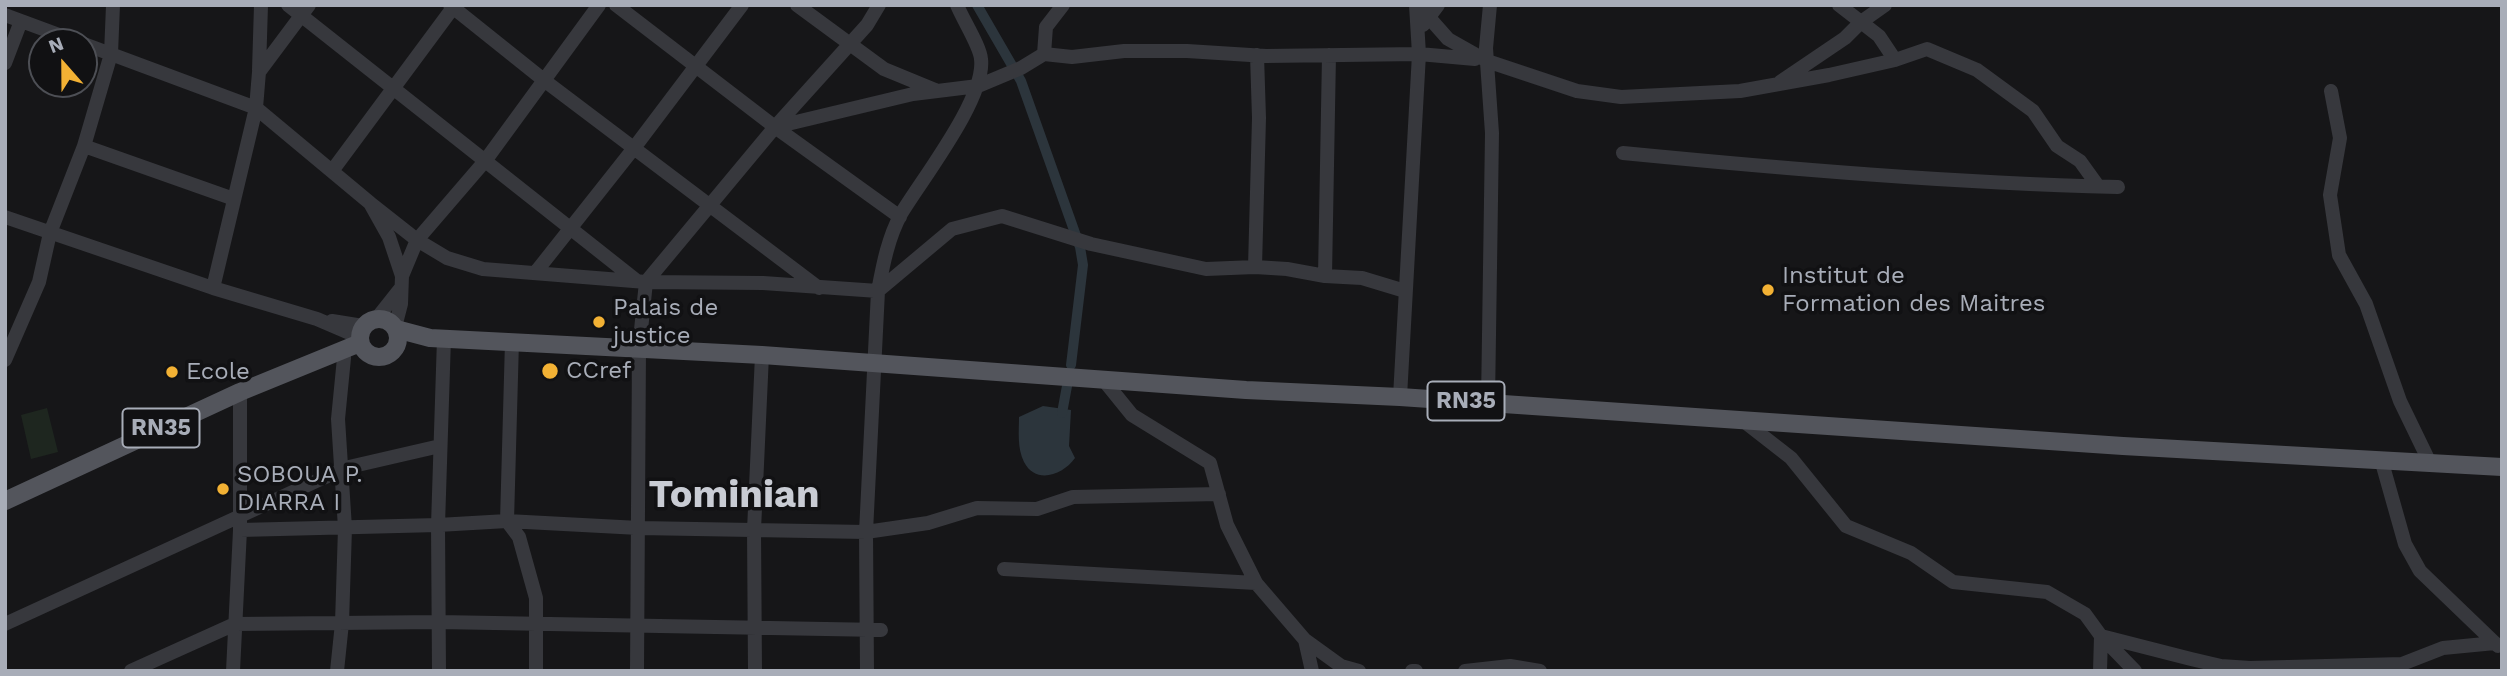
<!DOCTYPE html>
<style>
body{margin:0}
#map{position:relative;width:2507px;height:676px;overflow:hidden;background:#161618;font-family:"Work Sans",sans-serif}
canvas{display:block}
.frame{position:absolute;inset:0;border:7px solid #a8adb8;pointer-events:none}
.north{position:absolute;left:28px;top:28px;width:70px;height:70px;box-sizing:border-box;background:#111113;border:2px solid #4d4f55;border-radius:50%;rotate:339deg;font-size:19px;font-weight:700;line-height:28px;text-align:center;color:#a8adb8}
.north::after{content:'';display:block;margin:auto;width:24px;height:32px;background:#f2b134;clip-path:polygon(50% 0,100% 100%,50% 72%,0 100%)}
</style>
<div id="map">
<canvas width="2507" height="676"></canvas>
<div class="frame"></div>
<div class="north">N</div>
</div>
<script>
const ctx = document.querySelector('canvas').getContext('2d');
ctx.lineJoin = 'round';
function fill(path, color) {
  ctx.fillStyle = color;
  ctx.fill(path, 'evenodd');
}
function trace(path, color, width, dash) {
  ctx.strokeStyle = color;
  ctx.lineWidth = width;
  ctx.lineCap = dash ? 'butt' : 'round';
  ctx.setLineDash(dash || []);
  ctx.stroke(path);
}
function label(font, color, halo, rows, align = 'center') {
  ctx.font = font + ' "Work Sans",sans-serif';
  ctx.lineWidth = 7;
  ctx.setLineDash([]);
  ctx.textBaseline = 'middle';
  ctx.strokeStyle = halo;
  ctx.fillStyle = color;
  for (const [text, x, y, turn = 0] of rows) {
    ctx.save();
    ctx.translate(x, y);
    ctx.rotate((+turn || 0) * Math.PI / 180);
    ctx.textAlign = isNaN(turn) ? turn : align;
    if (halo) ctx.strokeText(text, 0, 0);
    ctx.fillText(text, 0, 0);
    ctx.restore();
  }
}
const green = new Path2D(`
 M 47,408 L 58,452 L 31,459 L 21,415 Z`);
const water = new Path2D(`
 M 1043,406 L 1071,410 L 1069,446 L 1075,458 C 1063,475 1036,485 1024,462 C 1017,448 1019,431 1019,417 Z`);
const canal = new Path2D(`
 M 977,5 L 1021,81 L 1080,247 L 1083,265 L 1071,365
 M 1062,413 L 1067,386`);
const minor = new Path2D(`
 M 288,5 L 637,281
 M 450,5 L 545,81 L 819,288
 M 616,5 L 775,127 L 900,217
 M 797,5 L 884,69 L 935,90
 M 1422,5 L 1425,13 L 1448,39 L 1487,61 L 1577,91 L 1621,97 L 1740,91 L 1829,75 L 1895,60 L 1927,49 L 1977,70 L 2033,111 L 2057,146 L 2080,161 L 2098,186
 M 1839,5 L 1879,36 L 1895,60
 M 5,15 L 78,42
 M 1423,25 L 1438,5
 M 84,44 L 256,108 L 370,203 L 389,237 L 402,276
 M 1044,54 L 1072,57 L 1124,51 L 1187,51 L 1266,56 L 1419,54 L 1475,59
 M 5,63 L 21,21
 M 259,70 L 261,5
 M 1780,82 L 1845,38 L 1861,22 L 1885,5
 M 2331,91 L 2340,138 L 2330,195 L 2339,255 L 2366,304 L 2400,401 L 2430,463
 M 775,127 L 913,94 L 978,86 L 1021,68 L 1044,54 L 1046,27 L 1063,5
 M 84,146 L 234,199
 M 1623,153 C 1787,169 1953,183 2118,187
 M 332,171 L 455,5
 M 370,203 L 417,240 L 447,258 L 483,269 L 646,282 L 763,283 L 878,291 L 952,229 L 1002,216 L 1091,244 L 1206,269 L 1255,267 L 1287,269 L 1325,276 L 1362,278 L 1405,291
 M 5,217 L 213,288 L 317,319 L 359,337
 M 1255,267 L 1259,118 L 1257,55
 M 535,273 L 634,148 L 742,5
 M 1325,276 L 1329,55
 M 213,288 L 256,108 L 259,72 L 309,5
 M 377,318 L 400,289
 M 332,321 L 363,326
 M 395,327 L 401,304 L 402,276 L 417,240 L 485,161 L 599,5
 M 512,341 L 507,521 L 519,537 L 536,598 L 536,671
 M 5,360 L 39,282 L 50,233 L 84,146 L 111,54 L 113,5
 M 1102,378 L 1132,415 L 1210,463 L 1227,525 L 1256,583 L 1305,640 L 1312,671
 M 1400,397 L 1419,54 L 1416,5
 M 1488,402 L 1492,133 L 1486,48 L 1490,5
 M 1741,419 L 1791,458 L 1846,526 L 1911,553 L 1953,582 L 2047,592 L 2085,614 L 2101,636 L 2100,671
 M 2381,459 L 2405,544 L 2420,571 L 2498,646
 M 240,530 L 438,525 L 507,521 L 639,528 L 866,532 L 928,523 L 977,508 L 1037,509 L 1073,497 L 1219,494
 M 1004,569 L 1256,583
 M 5,624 L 323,478 L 349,467 L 440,446
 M 2101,636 L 2191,659 L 2221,666 L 2250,668 L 2402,664 L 2443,648 L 2495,643
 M 2102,637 L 2135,671
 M 1305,640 L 1341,666 L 1359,671
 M 131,671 L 235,624 L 439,622 L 881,630
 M 233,671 L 240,530 L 240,392
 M 337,671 L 342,623 L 345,528 L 338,419 L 344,358
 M 439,671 L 438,525 L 444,338
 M 637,671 L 639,349 L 646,282 L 775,127 L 867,25 L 879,5
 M 755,671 L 754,530 L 762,355
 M 867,671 L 866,532 L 878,291 C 883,265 888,238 901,214 C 922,179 986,98 981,59 C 980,46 963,20 957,5
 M 1412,671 L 1416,671
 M 1465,671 L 1510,666 L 1540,671`);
const major = new Path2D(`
 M360 338a19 19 0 1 1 38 0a19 19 0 1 1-38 0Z
 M 396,329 L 430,338 L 762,355 L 1246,390 L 1400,397 L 2123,446 L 2502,467
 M 5,501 L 240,392 L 360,343`);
const markers = [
 [1768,290,7,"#f2b134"],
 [599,322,7,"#f2b134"],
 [550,371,9,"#f2b134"],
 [172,372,7,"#f2b134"],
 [223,489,7,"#f2b134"]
];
const shields = [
 [1466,401,77],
 [161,428,77]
];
const shieldNames = [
 ["RN35",1466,401],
 ["RN35",161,428]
];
const poiNames = [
 ["Institut de",1782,276],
 ["Formation des Maitres",1782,304],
 ["Palais de",613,308],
 ["justice",613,336],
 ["CCref",566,371],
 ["Ecole",186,372],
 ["SOBOUA P.",237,475],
 ["DIARRA I",237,503]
];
const townNames = [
 ["Tominian",734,496]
];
fill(green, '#1e261f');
fill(water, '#2c353c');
trace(canal, '#2c353c', 10);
trace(minor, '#37383d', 14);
trace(major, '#53555c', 18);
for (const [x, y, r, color] of markers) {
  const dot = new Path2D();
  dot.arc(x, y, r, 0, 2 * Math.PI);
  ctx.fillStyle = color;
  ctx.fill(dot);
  trace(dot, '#111113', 2.5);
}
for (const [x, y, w] of shields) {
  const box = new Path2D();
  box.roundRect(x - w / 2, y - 19.5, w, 39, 5);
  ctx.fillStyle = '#111113';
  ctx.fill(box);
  trace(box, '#a8adb8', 2);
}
label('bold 23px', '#a8adb8', null, shieldNames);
label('24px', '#a8adb8', '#111113', poiNames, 'left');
label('bold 38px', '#c9ccd4', '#111113', townNames);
</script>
